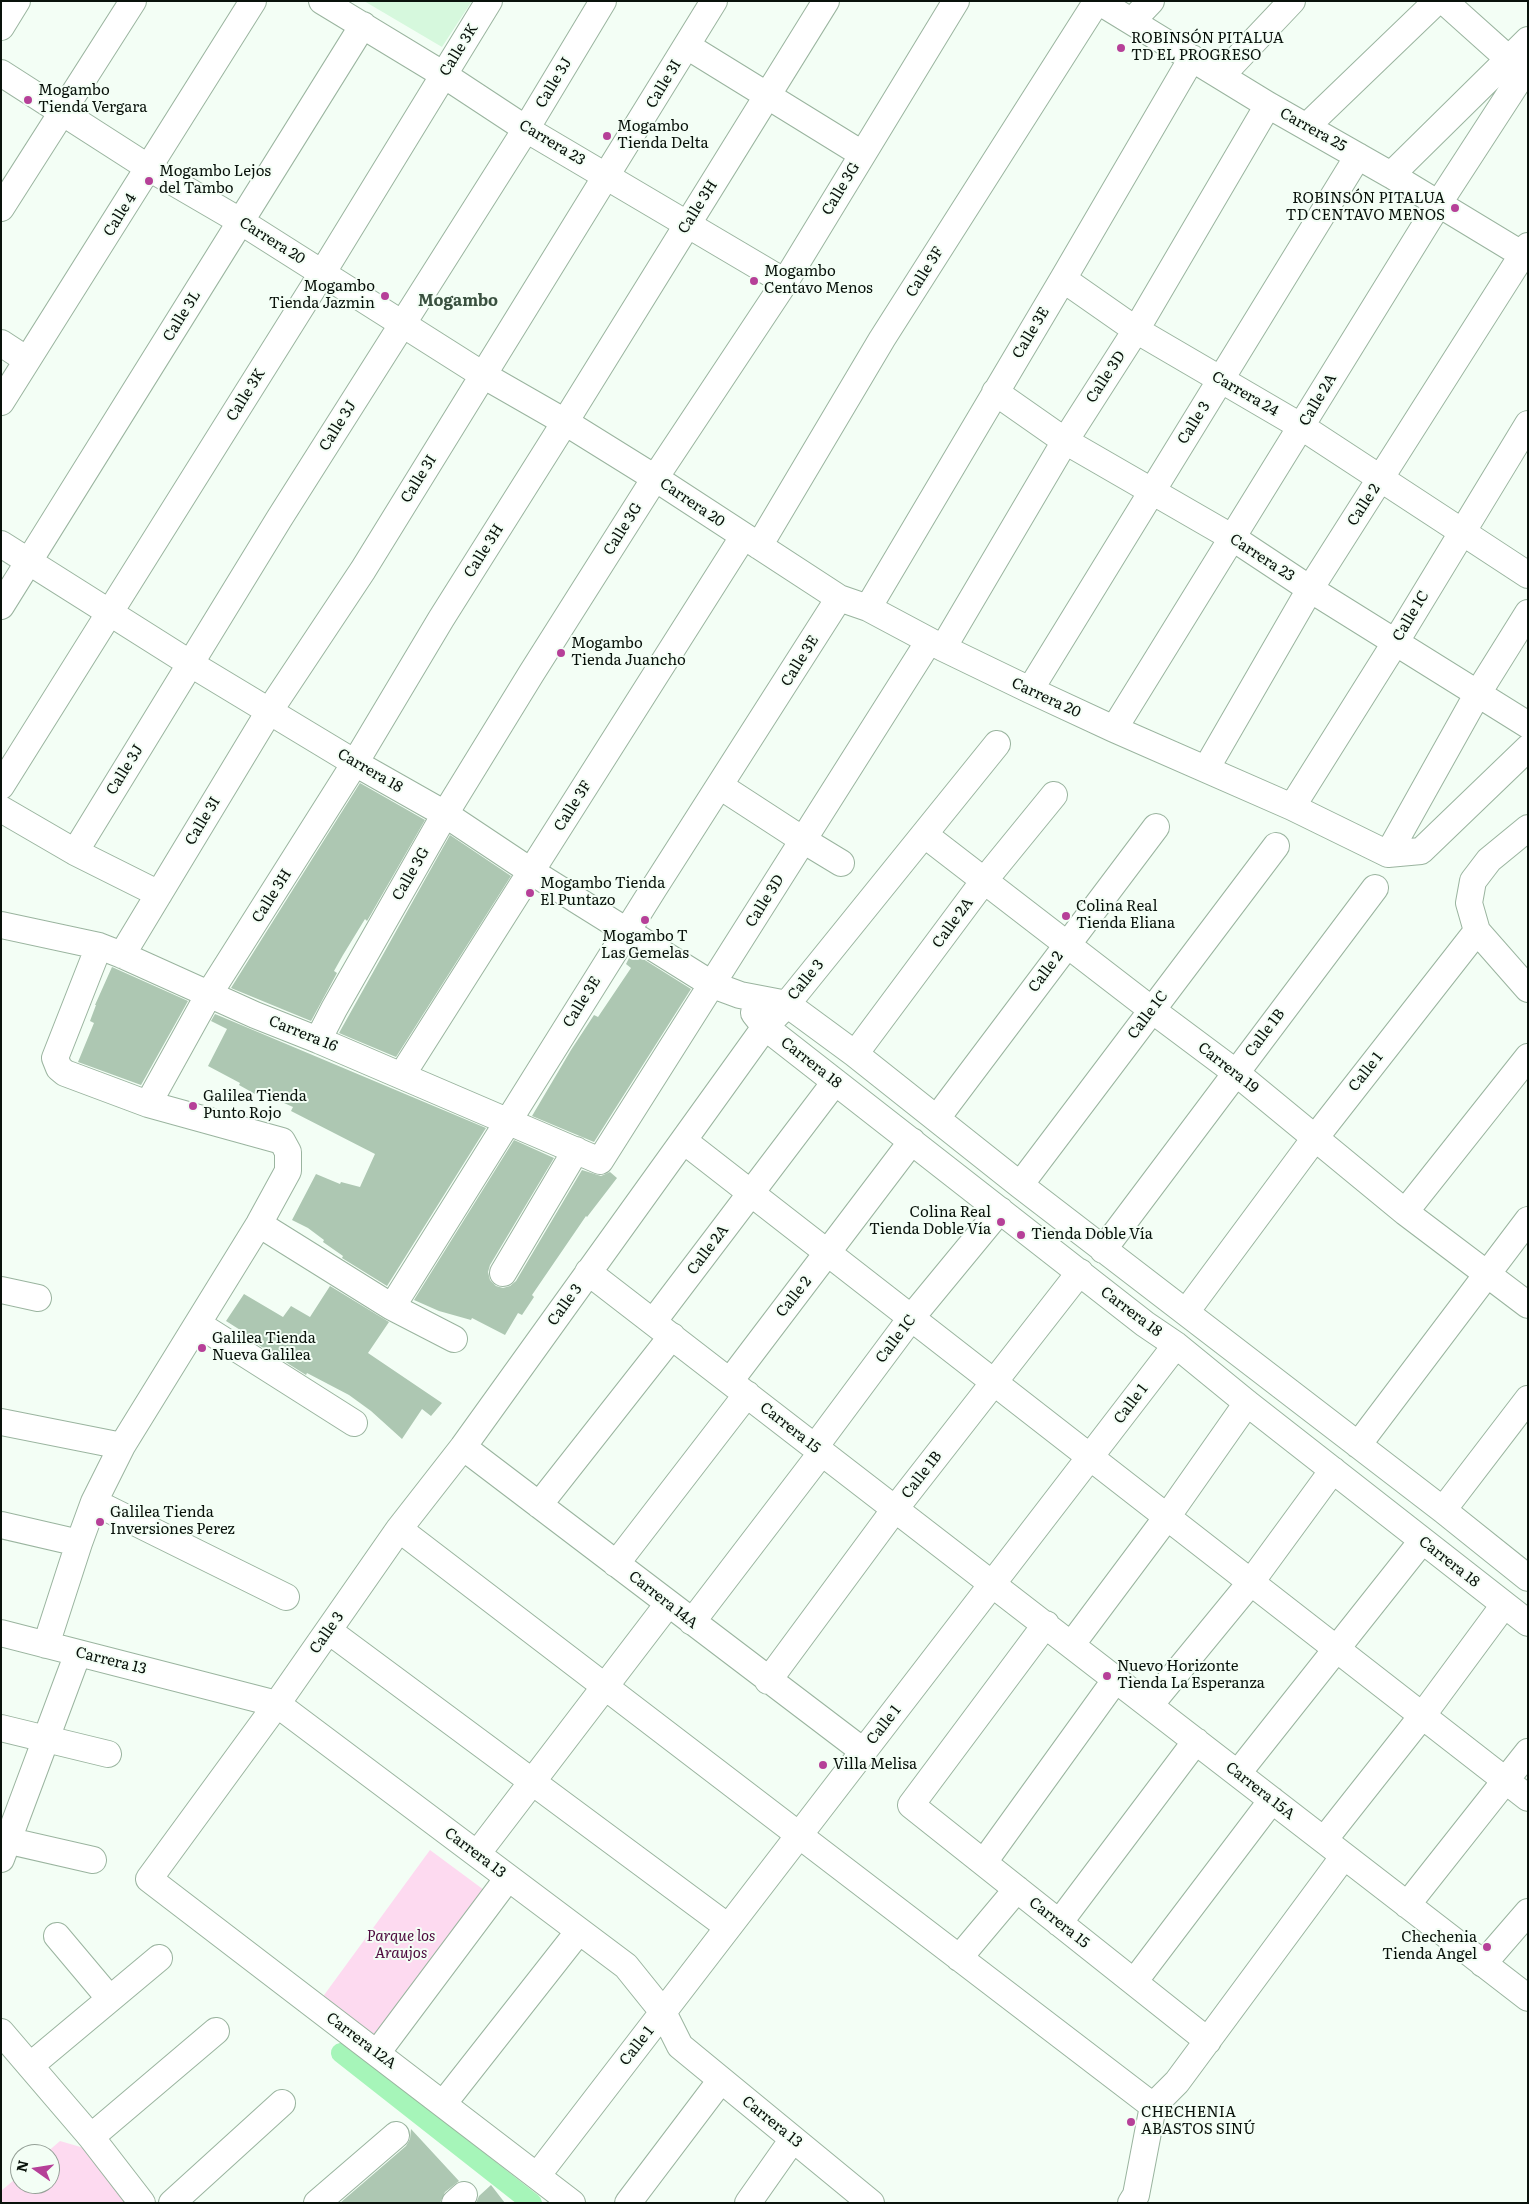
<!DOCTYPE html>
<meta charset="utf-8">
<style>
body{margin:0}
#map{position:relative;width:1529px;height:2204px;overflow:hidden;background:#f3fef5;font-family:Literata,serif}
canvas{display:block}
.frame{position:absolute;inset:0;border:2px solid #09120b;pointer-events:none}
.north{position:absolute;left:10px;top:2144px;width:50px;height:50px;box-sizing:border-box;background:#f3fef5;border:1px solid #95a097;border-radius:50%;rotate:283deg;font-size:14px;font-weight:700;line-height:20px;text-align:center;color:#09120b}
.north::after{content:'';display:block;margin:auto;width:18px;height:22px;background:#b64098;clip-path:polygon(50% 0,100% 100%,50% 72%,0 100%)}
</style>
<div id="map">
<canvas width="1529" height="2204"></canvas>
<div class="frame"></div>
<div class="north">N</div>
</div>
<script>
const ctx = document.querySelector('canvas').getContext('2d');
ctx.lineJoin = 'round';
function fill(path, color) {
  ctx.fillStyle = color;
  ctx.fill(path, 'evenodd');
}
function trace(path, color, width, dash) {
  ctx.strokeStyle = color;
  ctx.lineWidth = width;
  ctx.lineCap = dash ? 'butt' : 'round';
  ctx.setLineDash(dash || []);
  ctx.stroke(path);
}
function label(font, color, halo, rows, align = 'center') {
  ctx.font = font + ' Literata,serif';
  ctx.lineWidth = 4;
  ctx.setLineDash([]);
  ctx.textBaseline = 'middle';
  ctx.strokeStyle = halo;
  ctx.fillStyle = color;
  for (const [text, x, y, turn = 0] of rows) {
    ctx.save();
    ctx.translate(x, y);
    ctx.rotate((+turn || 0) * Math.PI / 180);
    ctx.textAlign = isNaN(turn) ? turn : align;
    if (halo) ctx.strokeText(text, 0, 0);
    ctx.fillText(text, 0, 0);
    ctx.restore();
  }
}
const built = new Path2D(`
 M 364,1 L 472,1 L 442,47 Z`);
const green = new Path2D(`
 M 430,1850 L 484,1890 L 373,2042 L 319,2002 Z
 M 60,2141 L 84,2148 L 125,2203 L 1,2203 L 1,2191 L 20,2175 L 20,2184 L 50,2184 L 50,2154 L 45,2154 Z`);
const canal = new Path2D(`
 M 341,2053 L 532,2203`);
const building = new Path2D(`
 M 360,783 L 425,820 L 367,921 L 365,919 L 343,955 L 334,971 L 337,973 L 311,1021 L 231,988 Z
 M 450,835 L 511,876 L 396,1057 L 339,1033 Z
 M 632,952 L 691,989 L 594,1142 L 532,1116 L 571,1050 L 594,1015 L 598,1017 L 631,968 L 626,964 Z
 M 112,967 L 188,1001 L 141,1085 L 78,1062 L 94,1023 L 90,1021 L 96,1005 L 95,1005 Z
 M 215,1014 L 486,1128 L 387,1286 L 342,1258 L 343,1256 L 323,1242 L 324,1240 L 308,1228 L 292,1220 L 316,1174 L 340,1184 L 341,1182 L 360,1187 L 375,1154 L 291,1111 L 293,1107 L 257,1091 L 255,1094 L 239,1085 L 240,1083 L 208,1066 L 227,1029 L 211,1021 Z
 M 514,1140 L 554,1158 L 490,1265 L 488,1272 L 490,1280 L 496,1286 L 503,1288 L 510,1286 L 516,1281 L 582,1170 L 601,1176 L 610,1172 L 617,1178 L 587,1217 L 586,1216 L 532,1295 L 534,1297 L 522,1315 L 518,1313 L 505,1335 L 472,1318 L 471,1320 L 439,1311 L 414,1300 Z
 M 330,1286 L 389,1322 L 368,1353 L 442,1403 L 431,1416 L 422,1409 L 402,1439 L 371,1411 L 349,1395 L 307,1373 L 306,1375 L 254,1342 L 256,1340 L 226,1321 L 244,1294 L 283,1317 L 291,1306 L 310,1317 Z
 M 411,2129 L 459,2181 L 445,2192 L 440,2203 L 340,2203 L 406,2146 L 410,2139 Z
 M 491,2185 L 505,2203 L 476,2203 L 479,2196 Z`);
const minor = new Path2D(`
 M 322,1 L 444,75 L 526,129 L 785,282
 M 1098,1 L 1268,105 L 1391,175 L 1528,258
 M 1444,1 L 1521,70
 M 1132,21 L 1151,1
 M 1,27 L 17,1
 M 687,46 L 862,154
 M 1,73 L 149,168 L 240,221 L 483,375 L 565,422 L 655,478 L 839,598 L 868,608 L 943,648 L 1030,690 L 1114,729 L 1292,807 L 1388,854 L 1421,851 L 1528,748
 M 1221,76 L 1292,1
 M 1307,126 L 1437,1
 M 1391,175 L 1528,40
 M 1,208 L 133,1
 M 1063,279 L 1136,330 L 1302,427 L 1528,575
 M 1,343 L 27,360
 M 995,392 L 1065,441 L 1233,538 L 1310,589 L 1528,725
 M 1,402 L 253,1
 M 1,544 L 191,664 L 355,763 L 445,814 L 532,872 L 713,985 L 740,995 L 787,1004 L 855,1054 L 1020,1185 L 1443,1510 L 1528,1578
 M 759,546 L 882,339 L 1097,1
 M 1,606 L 363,25
 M 868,608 L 1063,279 L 1192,58
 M 943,648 L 1065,441 L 1136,330 L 1268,105
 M 1030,690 L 1358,156
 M 1114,729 L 1439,203 L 1524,72
 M 1206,769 L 1310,589 L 1528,246
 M 1,786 L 323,272 L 489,1
 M 720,786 L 803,840 L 841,863
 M 1292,807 L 1395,643 L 1528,424
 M 1,809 L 75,852 L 159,894
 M 1528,828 L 1489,860 L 1473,881 L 1469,903 L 1477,931 L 1528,989
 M 925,835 L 1152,1010 L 1235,1072 L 1405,1212 L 1528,1305
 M 75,852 L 279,519 L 526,129 L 603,1
 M 1388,854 L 1478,693 L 1528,613
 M 1,925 L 99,946 L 122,955 L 255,1015 L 318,1040 L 600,1161 L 929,641
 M 122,955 L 270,710 L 363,570 L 714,1
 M 754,1013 L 765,1027 L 1145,1324 L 1176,1345 L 1247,1403 L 1528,1623
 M 318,1040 L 334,1009 L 445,814 L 531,674 L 655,478 L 785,282 L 956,1
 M 855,1054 L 983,882 L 1054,795
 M 402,1075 L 743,537
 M 148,1104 L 209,994 L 355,763 L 441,619 L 565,422 L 826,1
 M 937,1118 L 1156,827
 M 684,1141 L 1528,1798
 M 1020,1185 L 1276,846
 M 1405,1212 L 1528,1057
 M 259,1224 L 392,1307 L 454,1339
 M 1103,1250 L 1375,888
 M 588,1272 L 1528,1998
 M 503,1273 L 576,1150
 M 1,1290 L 38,1298
 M 392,1307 L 654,888 L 839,598
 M 1186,1312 L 1315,1138 L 1477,931
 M 653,1322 L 835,1082
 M 198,1324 L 354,1423
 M 730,1381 L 912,1141
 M 1,1422 L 122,1446
 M 1358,1445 L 1528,1220
 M 463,1447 L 863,1751
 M 815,1447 L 911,1318 L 1000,1210
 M 94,1502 L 286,1597
 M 539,1505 L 672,1336
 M 1443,1510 L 1528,1399
 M 1,1525 L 79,1543
 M 399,1529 L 1153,2106
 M 616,1564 L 747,1394
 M 692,1622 L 822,1452
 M 1046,1624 L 911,1805 L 1208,2041
 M 329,1631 L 728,1927
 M 1,1633 L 277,1704 L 626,1966 L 663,2012 L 680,2046 L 871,2203
 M 1072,1644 L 1167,1517 L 1247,1403
 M 46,1645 L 79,1543 L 94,1502 L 122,1446 L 259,1224 L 288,1171 L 288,1152 L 282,1141 L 148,1104 L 65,1073 L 59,1068 L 55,1058 L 99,946
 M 768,1681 L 895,1509 L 1080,1272
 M 1150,1705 L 1251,1582 L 1333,1470
 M 1,1728 L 108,1754
 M 1238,1773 L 1422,1541
 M 1,1839 L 93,1860
 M 1324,1840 L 1422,1716 L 1504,1605
 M 477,1854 L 668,1604
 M 1,1859 L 78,1653
 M 984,1862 L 1116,1679
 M 1407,1905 L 1528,1752
 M 1059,1923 L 1196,1741
 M 57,1936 L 110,1999
 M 959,1958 L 1017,1889
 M 1483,1964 L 1528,1912
 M 1134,1982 L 1272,1800
 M 1,2032 L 91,2137 L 142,2203
 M 377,2053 L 508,1878
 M 31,2065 L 159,1958
 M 443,2104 L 579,1931
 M 91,2137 L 216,2031
 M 537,2176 L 1176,1345
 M 172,2203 L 282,2103
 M 317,2203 L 396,2135
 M 455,2203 L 464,2195
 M 572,2203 L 149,1879 L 277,1704 L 399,1529 L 463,1447 L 765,1027 L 787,1004 L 997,744
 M 628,2203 L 721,2080
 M 748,2203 L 793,2139
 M 1131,2203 L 1136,2195 L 1153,2106 L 1177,2082 L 1344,1856`);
const markers = [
 [1121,48,5,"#b64098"],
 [28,100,5,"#b64098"],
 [607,136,5,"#b64098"],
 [149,181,5,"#b64098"],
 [1455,208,5,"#b64098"],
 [754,281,5,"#b64098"],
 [385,296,5,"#b64098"],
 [561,653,5,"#b64098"],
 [530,893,5,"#b64098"],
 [1066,916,5,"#b64098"],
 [645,920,5,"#b64098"],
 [193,1106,5,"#b64098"],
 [1001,1222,5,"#b64098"],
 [1021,1235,5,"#b64098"],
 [202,1348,5,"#b64098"],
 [100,1522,5,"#b64098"],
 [1107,1676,5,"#b64098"],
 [823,1765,5,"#b64098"],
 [1487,1947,5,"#b64098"],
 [1131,2122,5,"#b64098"]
];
const poiNames = [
 ["ROBINSÓN PITALUA",1131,39],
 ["TD EL PROGRESO",1131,56],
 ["Mogambo",38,91],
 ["Tienda Vergara",38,108],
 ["Mogambo",617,127],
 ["Tienda Delta",617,144],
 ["Mogambo Lejos",159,172],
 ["del Tambo",159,189],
 ["ROBINSÓN PITALUA",1445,199,"right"],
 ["TD CENTAVO MENOS",1445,216,"right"],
 ["Mogambo",764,272],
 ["Centavo Menos",764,289],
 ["Mogambo",375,287,"right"],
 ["Tienda Jazmin",375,304,"right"],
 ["Mogambo",571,644],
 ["Tienda Juancho",571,661],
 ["Mogambo Tienda",540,884],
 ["El Puntazo",540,901],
 ["Colina Real",1076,907],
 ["Tienda Eliana",1076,924],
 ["Mogambo T",645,937,"center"],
 ["Las Gemelas",645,954,"center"],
 ["Galilea Tienda",203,1097],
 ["Punto Rojo",203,1114],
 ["Colina Real",991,1213,"right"],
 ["Tienda Doble Vía",991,1230,"right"],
 ["Tienda Doble Vía",1031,1235],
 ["Galilea Tienda",212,1339],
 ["Nueva Galilea",212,1356],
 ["Galilea Tienda",110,1513],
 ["Inversiones Perez",110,1530],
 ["Nuevo Horizonte",1117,1667],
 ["Tienda La Esperanza",1117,1684],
 ["Villa Melisa",833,1765],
 ["Chechenia",1477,1938,"right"],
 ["Tienda Angel",1477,1955,"right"],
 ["CHECHENIA",1141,2113],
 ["ABASTOS SINÚ",1141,2130]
];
const streetNames = [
 ["Calle 3K",459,50,-58],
 ["Calle 3J",554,83,-59],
 ["Calle 3I",664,84,-59],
 ["Carrera 25",1313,130,29],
 ["Carrera 23",552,143,31],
 ["Calle 3G",841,189,-59],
 ["Calle 3H",698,207,-58],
 ["Calle 4",120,215,-58],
 ["Carrera 20",272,241,32],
 ["Calle 3F",925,272,-58],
 ["Calle 3L",182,316,-58],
 ["Calle 3E",1031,333,-59],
 ["Calle 3D",1106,377,-57],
 ["Carrera 24",1245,394,30],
 ["Calle 3K",246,395,-58],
 ["Calle 2A",1318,400,-59],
 ["Calle 3",1194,423,-58],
 ["Calle 3J",338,426,-58],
 ["Calle 3I",419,479,-58],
 ["Carrera 20",692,503,34],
 ["Calle 2",1364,505,-57],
 ["Calle 3G",623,529,-58],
 ["Calle 3H",484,551,-58],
 ["Carrera 23",1262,558,33],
 ["Calle 1C",1411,616,-59],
 ["Calle 3E",800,661,-58],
 ["Carrera 20",1046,698,25],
 ["Calle 3J",125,770,-58],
 ["Carrera 18",370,771,30],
 ["Calle 3F",573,806,-58],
 ["Calle 3I",203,821,-59],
 ["Calle 3G",411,874,-60],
 ["Calle 3H",272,896,-58],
 ["Calle 3D",765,901,-58],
 ["Calle 2A",953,923,-54],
 ["Calle 2",1046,972,-53],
 ["Calle 3",806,980,-51],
 ["Calle 3E",582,1002,-58],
 ["Calle 1C",1148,1015,-53],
 ["Calle 1B",1265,1033,-53],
 ["Carrera 16",303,1034,22],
 ["Carrera 18",811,1063,38],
 ["Carrera 19",1228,1068,38],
 ["Calle 1",1366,1072,-52],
 ["Calle 2A",708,1250,-53],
 ["Calle 2",794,1297,-52],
 ["Calle 3",565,1305,-54],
 ["Carrera 18",1131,1312,37],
 ["Calle 1C",896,1339,-53],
 ["Calle 1",1131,1404,-53],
 ["Carrera 15",790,1428,38],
 ["Calle 1B",922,1475,-52],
 ["Carrera 18",1449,1562,38],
 ["Carrera 14A",663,1600,38],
 ["Calle 3",327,1633,-55],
 ["Carrera 13",111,1661,14],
 ["Calle 1",884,1725,-52],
 ["Carrera 15A",1260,1791,38],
 ["Carrera 13",475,1853,37],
 ["Carrera 15",1059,1923,38],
 ["Carrera 12A",361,2041,37],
 ["Calle 1",637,2046,-52],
 ["Carrera 13",772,2122,39]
];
const parkNames = [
 ["Parque los",401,1937],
 ["Araujos",401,1954]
];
const neighbourhoodNames = [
 ["Mogambo",458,301]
];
fill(built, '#d6f8dd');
fill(green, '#fddaf0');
trace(canal, '#a6f5b9', 20);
fill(building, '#adc7b2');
trace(minor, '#9ab49f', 28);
trace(minor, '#fff', 26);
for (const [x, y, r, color] of markers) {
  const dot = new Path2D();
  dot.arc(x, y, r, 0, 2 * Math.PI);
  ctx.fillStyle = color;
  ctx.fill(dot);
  trace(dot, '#f3fef5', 2);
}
label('15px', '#09120b', '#f3fef5', poiNames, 'left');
label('15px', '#09120b', '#f3fef5', streetNames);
label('italic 15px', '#4d083d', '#f3fef5', parkNames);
label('bold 16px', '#39503f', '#f3fef5', neighbourhoodNames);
</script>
